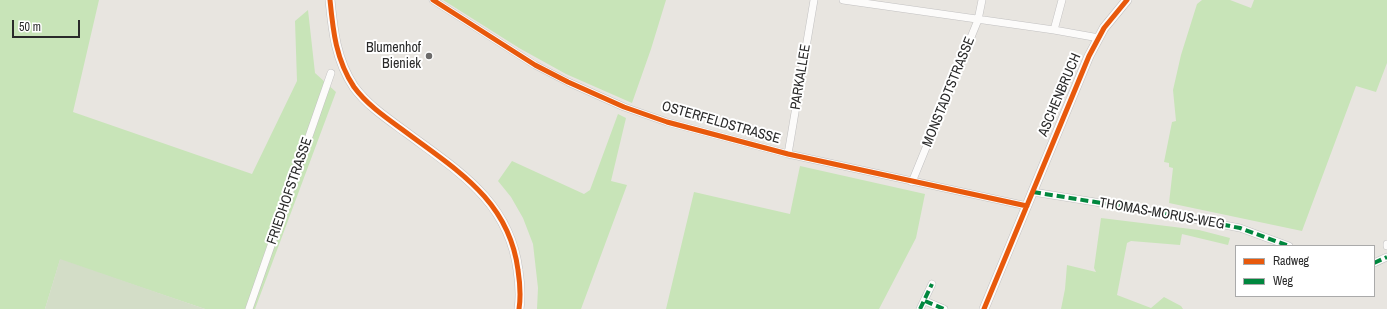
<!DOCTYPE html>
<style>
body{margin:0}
#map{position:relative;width:1387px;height:309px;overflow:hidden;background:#e8e5e0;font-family:"Archivo Narrow",sans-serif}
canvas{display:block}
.legend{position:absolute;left:1235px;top:245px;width:140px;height:52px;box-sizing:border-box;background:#fff;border:1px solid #aaa;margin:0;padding:5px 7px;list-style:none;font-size:12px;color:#2a2a2a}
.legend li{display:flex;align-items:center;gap:8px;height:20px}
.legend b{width:20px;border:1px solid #aaa}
.scale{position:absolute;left:12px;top:20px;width:68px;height:18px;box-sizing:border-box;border:2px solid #2a2a2a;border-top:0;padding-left:5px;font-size:12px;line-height:14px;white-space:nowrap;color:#2a2a2a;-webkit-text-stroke:3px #fff;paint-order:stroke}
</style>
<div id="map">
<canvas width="1387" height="309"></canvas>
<ul class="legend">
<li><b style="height:5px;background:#e8590c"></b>Radweg</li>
<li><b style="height:5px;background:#00873e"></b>Weg</li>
</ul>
<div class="scale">50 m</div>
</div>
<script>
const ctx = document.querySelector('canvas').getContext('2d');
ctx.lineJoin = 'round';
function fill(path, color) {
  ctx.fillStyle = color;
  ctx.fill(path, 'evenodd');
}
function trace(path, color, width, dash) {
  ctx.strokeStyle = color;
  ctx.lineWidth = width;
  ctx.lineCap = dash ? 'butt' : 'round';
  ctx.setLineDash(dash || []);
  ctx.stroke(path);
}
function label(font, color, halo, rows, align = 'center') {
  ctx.font = font + ' "Archivo Narrow",sans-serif';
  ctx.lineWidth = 4;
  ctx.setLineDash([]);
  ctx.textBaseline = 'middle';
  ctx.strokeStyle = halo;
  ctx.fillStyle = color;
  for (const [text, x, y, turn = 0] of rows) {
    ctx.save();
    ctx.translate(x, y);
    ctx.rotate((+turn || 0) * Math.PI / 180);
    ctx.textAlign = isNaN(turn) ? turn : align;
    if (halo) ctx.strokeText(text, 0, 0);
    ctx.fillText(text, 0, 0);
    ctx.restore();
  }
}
const green = new Path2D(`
 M 0,0 L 99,0 L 73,112 L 252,174 L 297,81 L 295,21 L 308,10 L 315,73 L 336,92 L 255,309 L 205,309 L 60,260 L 45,309 L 0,309 Z
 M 443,0 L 666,0 L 651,49 L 632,103 L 566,74 L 519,48 Z
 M 1202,0 L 1230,0 L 1251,8 L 1254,0 L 1387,0 L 1387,63 L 1376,92 L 1356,86 L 1302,231 L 1169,203 L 1173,168 L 1169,167 L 1169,163 L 1164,162 L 1172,122 L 1176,121 L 1173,90 L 1181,55 L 1197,4 Z
 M 618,114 L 626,118 L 611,181 L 627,185 L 581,309 L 537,309 L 538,288 L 533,244 L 523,218 L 511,197 L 498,181 L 512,161 L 584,194 L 590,190 Z
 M 800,166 L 925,194 L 916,238 L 879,309 L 666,309 L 694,192 L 790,214 Z
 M 1101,218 L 1199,230 L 1230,238 L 1228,245 L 1182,234 L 1180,245 L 1131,241 L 1127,243 L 1117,295 L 1151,308 L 1164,297 L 1181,306 L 1183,309 L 1061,309 L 1065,289 L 1067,265 L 1096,272 L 1094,268 Z`);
const cemetery = new Path2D(`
 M 60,259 L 205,309 L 45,309 Z`);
const minor = new Path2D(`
 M 433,0 L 535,65 L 568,82 L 624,107 L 667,122 L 788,154 L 1027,206
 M 843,0 L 1054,30 L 1099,38
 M 1054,30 L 1062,0
 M 788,154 L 814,0
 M 912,182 L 978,20 L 982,0
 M 1033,192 L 1157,212 L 1240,228 L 1289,246
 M 1387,244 L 1387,246
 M 1374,263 L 1387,257
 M 925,301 L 944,309
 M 249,309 L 331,73
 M 920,309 L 932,284`);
const tertiary = new Path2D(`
 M 330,0 C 333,31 336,60 354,87 C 368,106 388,119 407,133 C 458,171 509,201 518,270 C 520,283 521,296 519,309
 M 984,309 L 1089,56 L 1104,28 L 1127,0`);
const quiet = new Path2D(`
 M 1033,192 L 1157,212 L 1240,228 L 1289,246
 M 1374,263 L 1387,257
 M 925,301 L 944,309
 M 920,309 L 932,284`);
const cycleway = new Path2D(`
 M 330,0 C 333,31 336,60 354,87 C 368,106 388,119 407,133 C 458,171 509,201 518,270 C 520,283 521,296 519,309
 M 433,0 L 535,65 L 568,82 L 624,107 L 667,122 L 788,154 L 1027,206
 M 984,309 L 1089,56 L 1104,28 L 1127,0`);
const markers = [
 [429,56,4,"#6c6b6a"]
];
const poiNames = [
 ["Blumenhof",421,48],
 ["Bieniek",421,64]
];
const streetNames = [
 ["PARKALLEE",801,77,-81],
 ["MONSTADTSTRASSE",949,92,-68],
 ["ASCHENBRUCH",1060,95,-67],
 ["OSTERFELDSTRASSE",721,123,16],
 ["FRIEDHOFSTRASSE",290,191,-71],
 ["THOMAS-MORUS-WEG",1162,214,10]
];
fill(green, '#c8e4b8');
fill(cemetery, '#d3ddc7');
trace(minor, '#c2c1c1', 8);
trace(tertiary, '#c2c1c1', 10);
trace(minor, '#fcfbfa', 7);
trace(tertiary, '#fcfbfa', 9);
trace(quiet, '#00873e', 4, [8, 4]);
trace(cycleway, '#e8590c', 5);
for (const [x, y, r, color] of markers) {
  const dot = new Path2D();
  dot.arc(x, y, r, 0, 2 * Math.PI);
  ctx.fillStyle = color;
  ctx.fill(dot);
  trace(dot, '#fff', 1.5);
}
label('14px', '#2a2a2a', '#fff', poiNames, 'right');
label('14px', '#2a2a2a', '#fff', streetNames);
</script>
